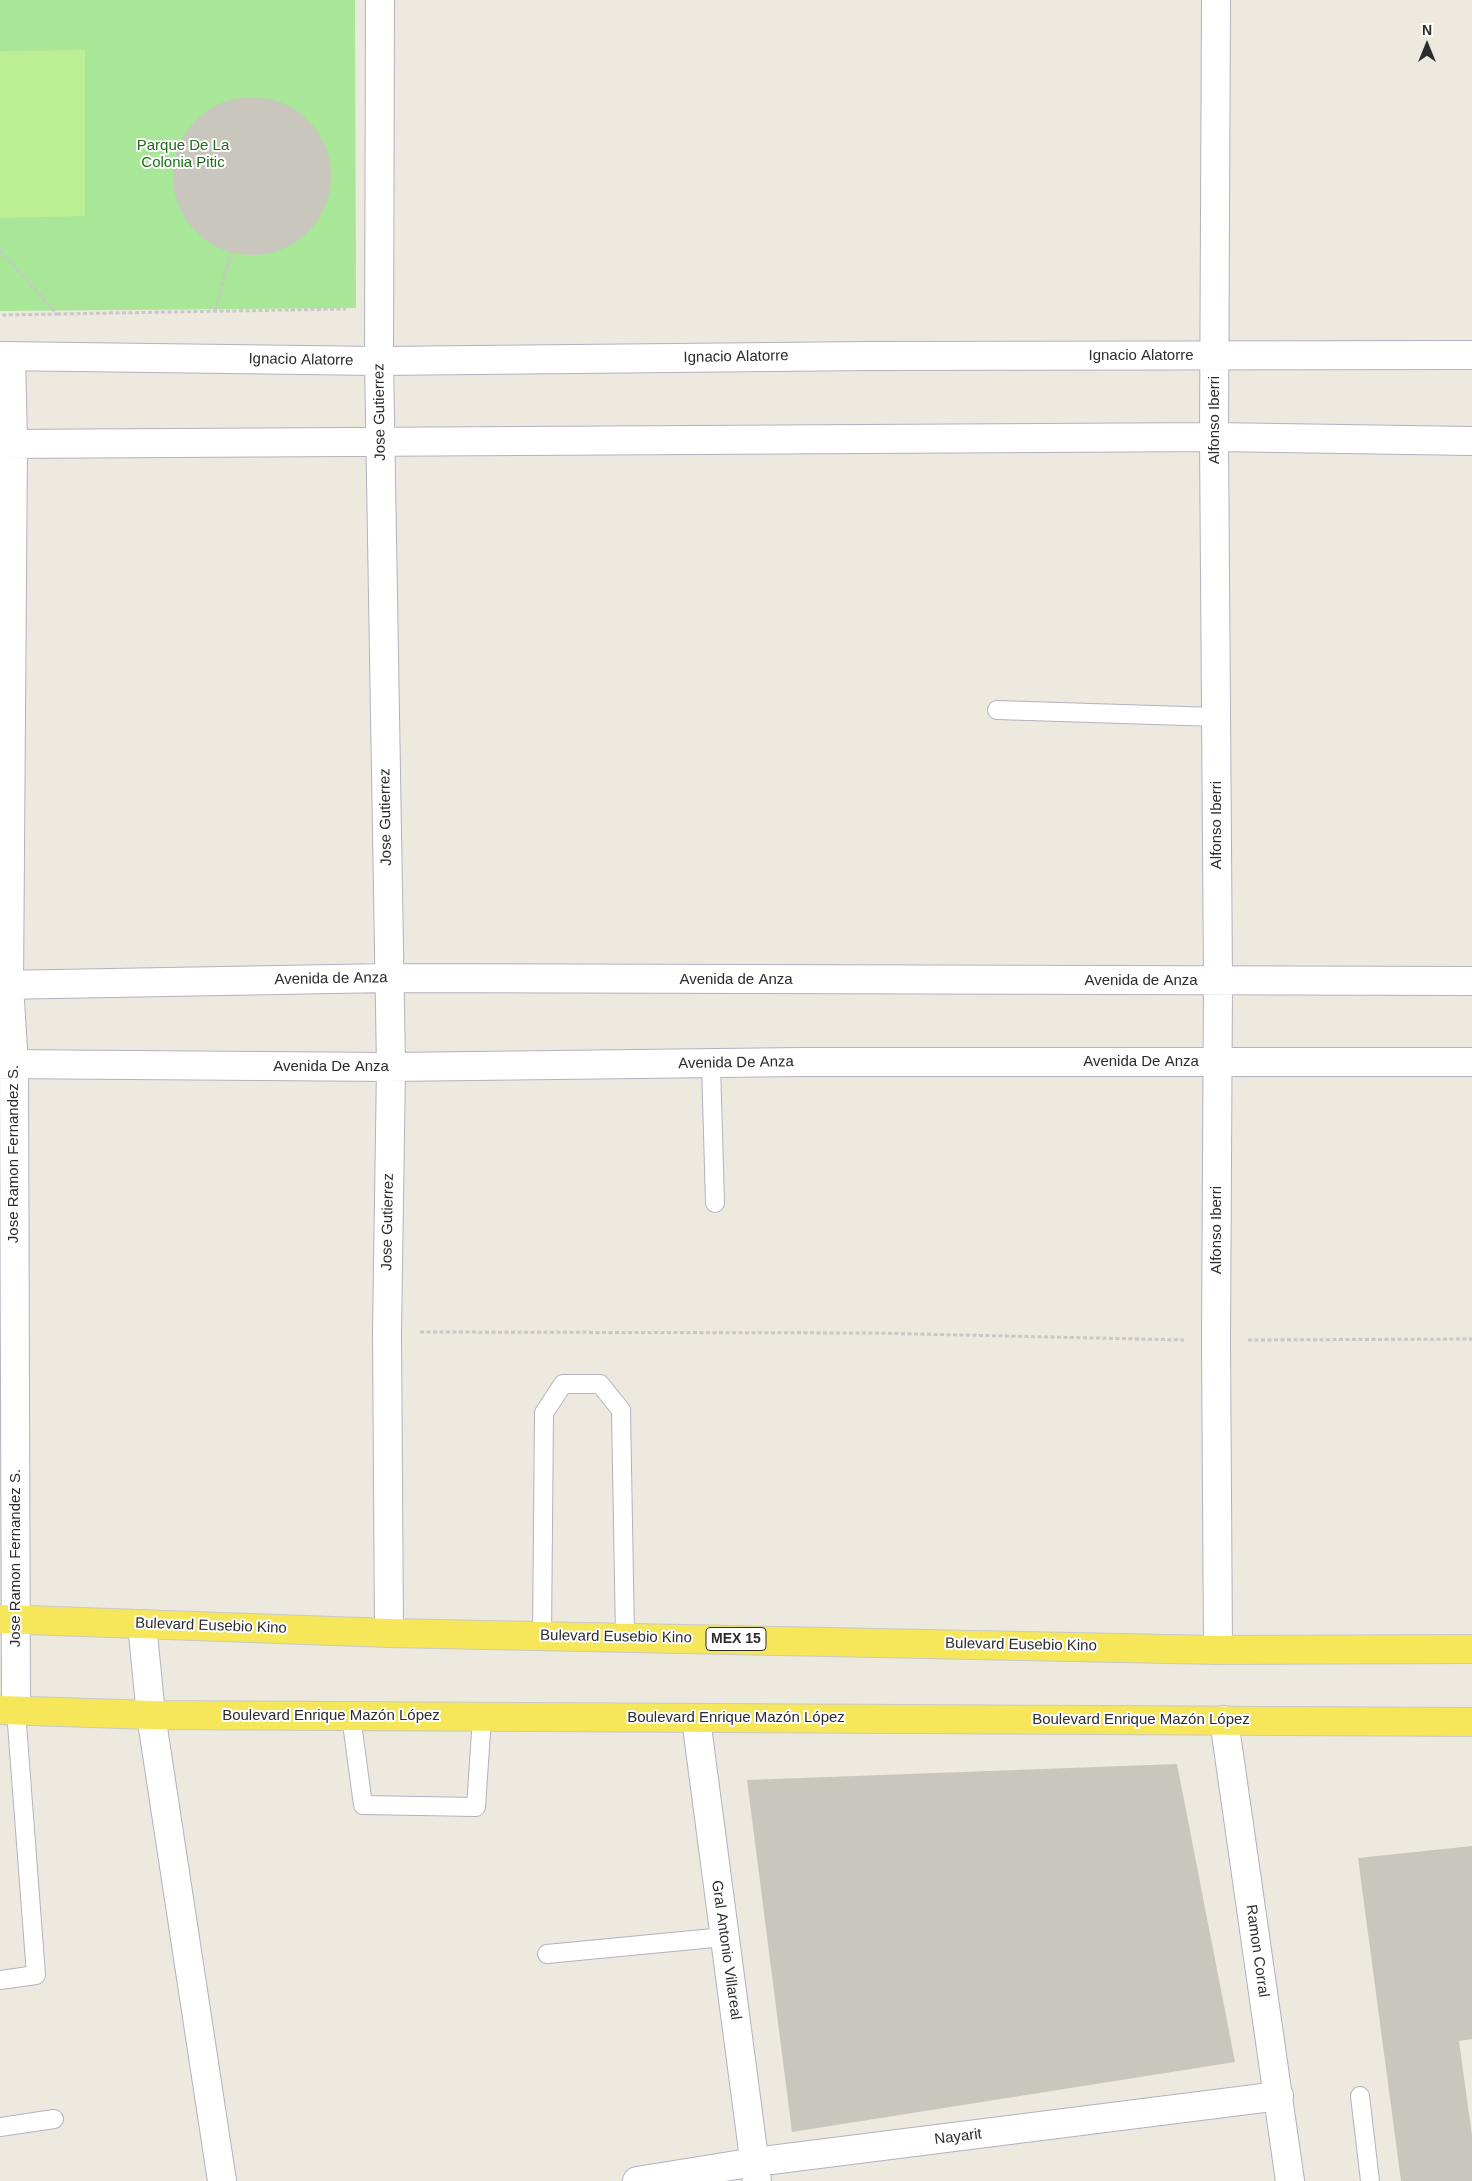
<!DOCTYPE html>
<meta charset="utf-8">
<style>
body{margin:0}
#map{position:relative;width:1472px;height:2181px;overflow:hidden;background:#eee9de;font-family:Helvetica,sans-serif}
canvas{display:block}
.north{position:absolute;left:1402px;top:20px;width:50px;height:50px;-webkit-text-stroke:4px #fff;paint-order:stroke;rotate:0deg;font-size:14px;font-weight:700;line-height:20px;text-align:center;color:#2c2c2c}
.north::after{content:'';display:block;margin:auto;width:18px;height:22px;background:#2c2c2c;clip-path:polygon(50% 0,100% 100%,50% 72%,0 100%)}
</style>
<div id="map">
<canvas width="1472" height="2181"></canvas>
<div class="north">N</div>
</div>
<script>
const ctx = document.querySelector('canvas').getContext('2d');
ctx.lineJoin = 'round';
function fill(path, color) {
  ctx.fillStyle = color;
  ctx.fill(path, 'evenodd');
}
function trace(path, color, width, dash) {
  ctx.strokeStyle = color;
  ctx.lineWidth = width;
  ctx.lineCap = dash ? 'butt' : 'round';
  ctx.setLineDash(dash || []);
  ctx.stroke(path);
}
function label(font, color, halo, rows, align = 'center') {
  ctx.font = font + ' Helvetica,sans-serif';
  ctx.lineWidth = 4;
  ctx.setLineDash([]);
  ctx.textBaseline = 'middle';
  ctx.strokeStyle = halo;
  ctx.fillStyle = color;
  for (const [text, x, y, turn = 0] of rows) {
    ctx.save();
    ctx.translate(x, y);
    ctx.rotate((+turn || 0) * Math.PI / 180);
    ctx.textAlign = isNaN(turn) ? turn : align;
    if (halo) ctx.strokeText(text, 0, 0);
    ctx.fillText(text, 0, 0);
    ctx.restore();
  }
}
const green = new Path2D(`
 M 0,0 L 355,0 L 356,308 L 0,311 Z`);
const pitch = new Path2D(`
 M 85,50 L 85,216 L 0,218 L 0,51 Z`);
const building = new Path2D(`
 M173 176a79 79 0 1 1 158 0a79 79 0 1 1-158 0Z
 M 1177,1764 L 1235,2062 L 792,2132 L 747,1780 Z
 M 1472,1846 L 1472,2039 L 1459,2041 L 1472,2136 L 1472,2181 L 1401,2181 L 1358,1858 Z`);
const path = new Path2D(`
 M 0,250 L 57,314 L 0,315
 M 215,311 L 231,253
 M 57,314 L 346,309
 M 420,1332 L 872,1333 L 1184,1340
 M 1248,1340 L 1472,1339`);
const service = new Path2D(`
 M 997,710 L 1216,717
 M 711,1064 L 715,1203
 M 542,1636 L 544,1413 L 563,1384 L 600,1384 L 621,1410 L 625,1637
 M 351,1716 L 363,1805 L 476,1807 L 482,1717
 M 547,1954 L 724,1937
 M 0,1980 L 36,1975 L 16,1711
 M 1360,2096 L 1370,2181
 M 0,2127 L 54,2119`);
const minor = new Path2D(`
 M 380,0 L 379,361 L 391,1067 L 387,1332 L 389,1633
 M 1216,0 L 1214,437 L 1218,981 L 1216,1341 L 1218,1650
 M 0,356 L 379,361 L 870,356 L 1472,355
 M 11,356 L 13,443 L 9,985 L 14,1065 L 16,1711
 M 0,444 L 1214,437 L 1472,441
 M 0,985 L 389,978 L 1472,981
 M 0,1064 L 391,1067 L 801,1062 L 1472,1062
 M 142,1624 L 151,1715 L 222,2181
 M 696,1719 L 757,2181
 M 1224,1720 L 1290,2181
 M 637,2181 L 755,2162 L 1279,2096`);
const primary = new Path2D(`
 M 0,1619 L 389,1633 L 1218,1650 L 1472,1649
 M 0,1710 L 151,1715 L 1472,1722`);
const shields = [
 [736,1639,60]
];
const shieldNames = [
 ["MEX 15",736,1639]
];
const parkNames = [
 ["Parque De La",183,146],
 ["Colonia Pitic",183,163]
];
const streetNames = [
 ["Ignacio Alatorre",1141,356],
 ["Ignacio Alatorre",736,357,-1],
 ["Ignacio Alatorre",301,360,1],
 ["Jose Gutierrez",380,412,-91],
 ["Alfonso Iberri",1215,420,-90],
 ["Jose Gutierrez",386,817,-91],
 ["Alfonso Iberri",1217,825,-90],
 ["Avenida de Anza",331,979,-1],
 ["Avenida de Anza",736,980],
 ["Avenida de Anza",1141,981],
 ["Avenida De Anza",1141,1062],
 ["Avenida De Anza",736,1063,-1],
 ["Avenida De Anza",331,1067],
 ["Jose Ramon Fernandez S.",14,1154,-90],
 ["Jose Gutierrez",388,1222,-89],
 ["Alfonso Iberri",1217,1230,-90],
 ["Jose Ramon Fernandez S.",16,1558,-90],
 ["Bulevard Eusebio Kino",211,1626,2],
 ["Bulevard Eusebio Kino",616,1637,1],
 ["Bulevard Eusebio Kino",1021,1645,1],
 ["Boulevard Enrique Mazón López",331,1716],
 ["Boulevard Enrique Mazón López",736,1718],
 ["Boulevard Enrique Mazón López",1141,1720],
 ["Gral Antonio Villareal",726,1950,82],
 ["Ramon Corral",1257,1951,82],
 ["Nayarit",958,2137,-7]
];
fill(green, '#a8e698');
fill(pitch, '#bcee93');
fill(building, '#c9c6bd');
trace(service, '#b2b2c0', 20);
trace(minor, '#b2b2c0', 30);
trace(primary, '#c8c8c8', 30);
trace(path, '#c8c8c8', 3, [4, 2.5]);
trace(service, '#fff', 18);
trace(minor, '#fff', 28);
trace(primary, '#f6e75a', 28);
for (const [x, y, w] of shields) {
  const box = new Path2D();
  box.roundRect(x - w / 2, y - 11.5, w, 23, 4);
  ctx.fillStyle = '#fff';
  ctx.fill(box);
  trace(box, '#2c2c2c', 1);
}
label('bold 14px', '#2c2c2c', null, shieldNames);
label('15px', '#1e6d18', '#fff', parkNames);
label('15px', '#2c2c2c', '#fff', streetNames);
</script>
